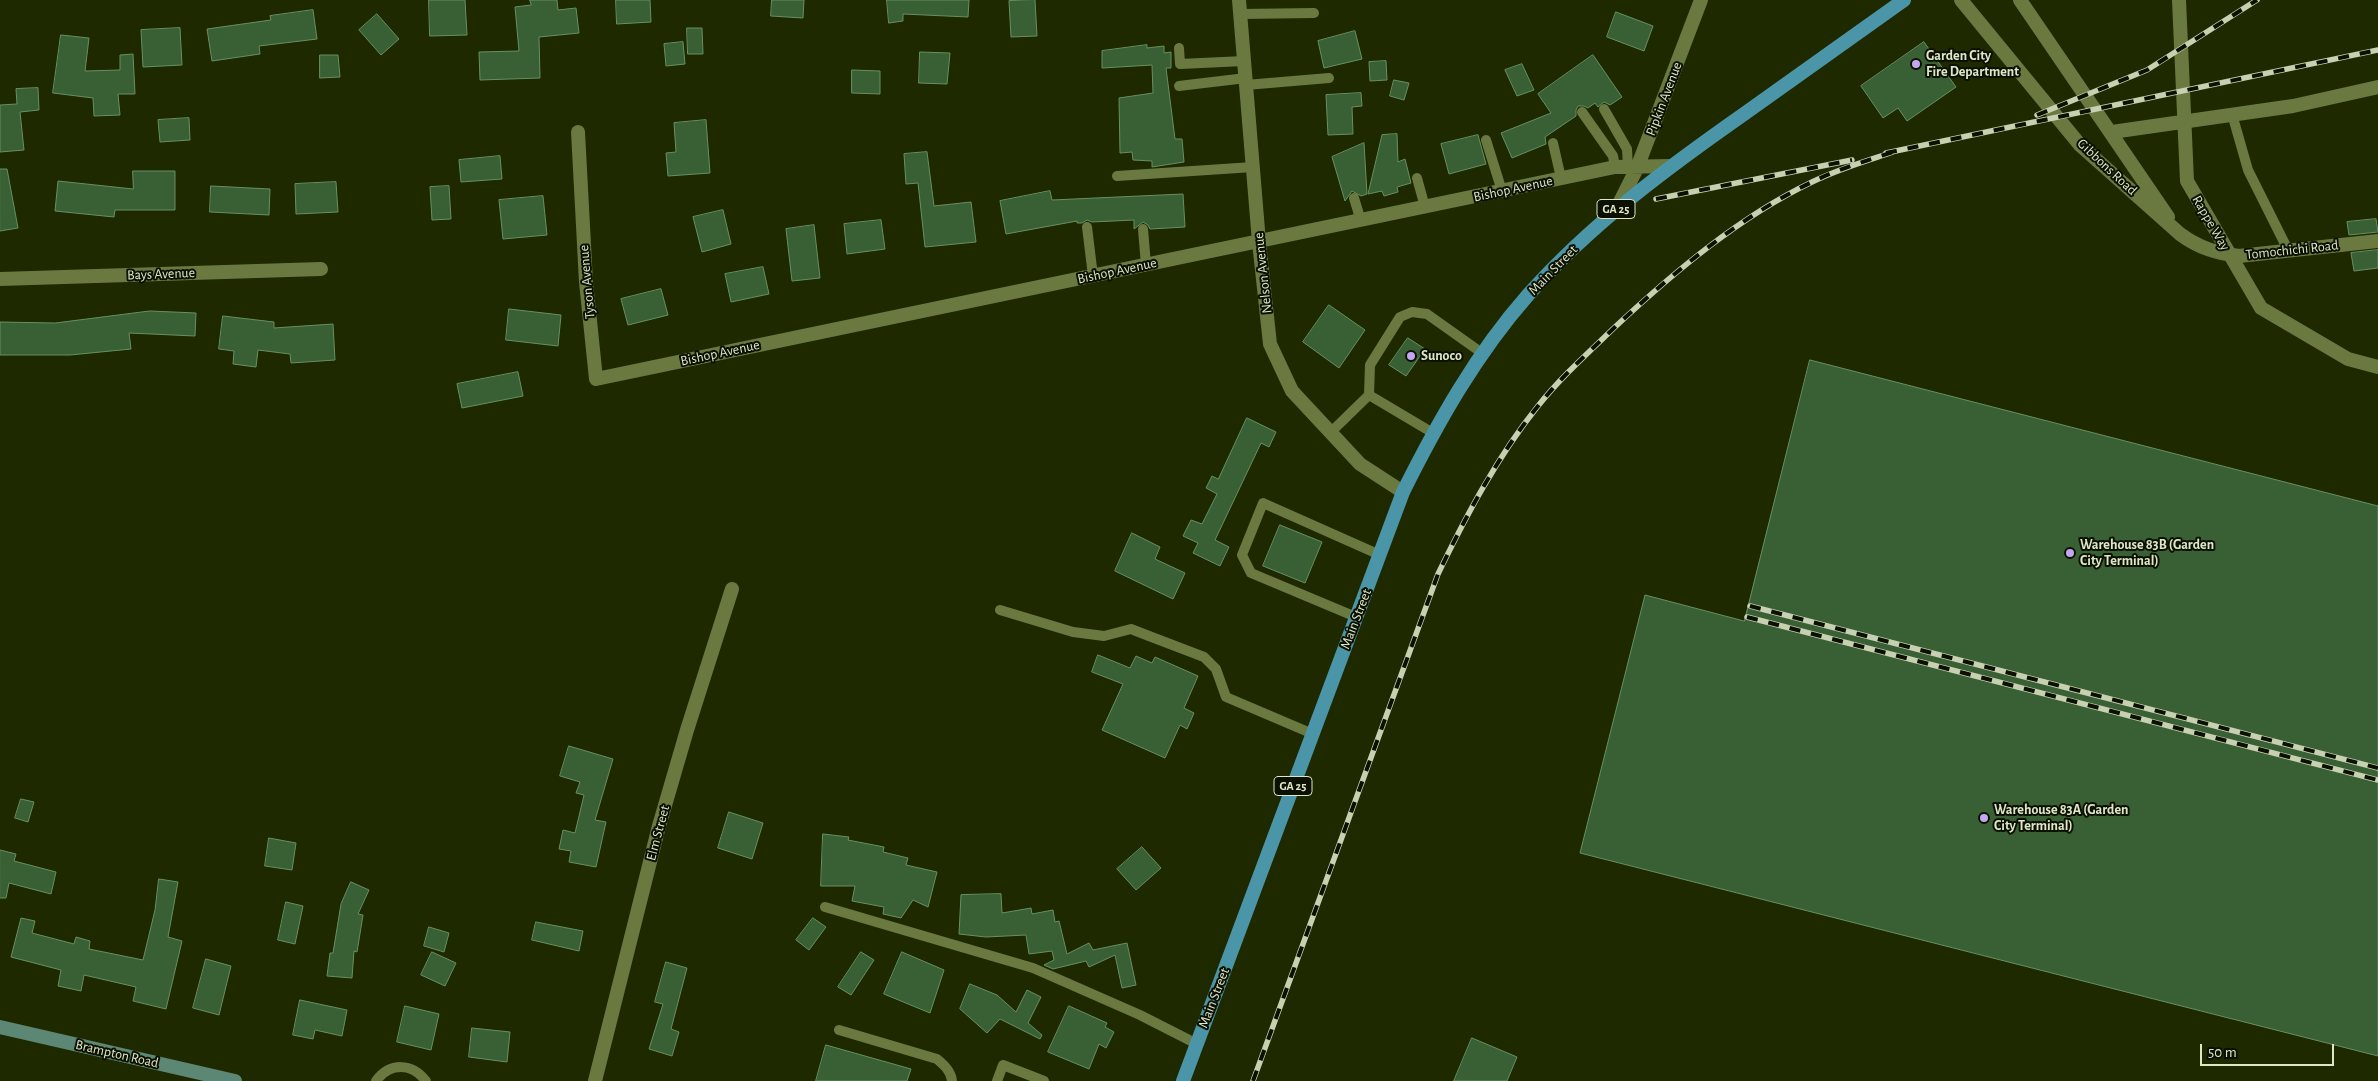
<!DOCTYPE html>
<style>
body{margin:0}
#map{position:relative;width:2378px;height:1081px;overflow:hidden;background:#1f2900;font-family:"Alegreya Sans",sans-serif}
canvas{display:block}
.scale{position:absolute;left:2200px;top:1044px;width:134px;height:22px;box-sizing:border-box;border:2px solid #dee7c9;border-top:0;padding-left:6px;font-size:15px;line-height:18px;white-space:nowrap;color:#dee7c9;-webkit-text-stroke:4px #0b1000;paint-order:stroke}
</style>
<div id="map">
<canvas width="2378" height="1081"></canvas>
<div class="scale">50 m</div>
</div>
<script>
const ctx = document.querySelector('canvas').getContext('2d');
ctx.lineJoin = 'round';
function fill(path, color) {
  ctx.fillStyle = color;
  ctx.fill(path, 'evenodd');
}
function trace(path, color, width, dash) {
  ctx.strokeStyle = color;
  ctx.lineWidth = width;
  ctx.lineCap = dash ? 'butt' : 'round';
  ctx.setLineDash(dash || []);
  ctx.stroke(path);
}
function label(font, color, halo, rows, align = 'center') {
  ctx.font = font + ' "Alegreya Sans",sans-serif';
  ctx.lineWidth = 4;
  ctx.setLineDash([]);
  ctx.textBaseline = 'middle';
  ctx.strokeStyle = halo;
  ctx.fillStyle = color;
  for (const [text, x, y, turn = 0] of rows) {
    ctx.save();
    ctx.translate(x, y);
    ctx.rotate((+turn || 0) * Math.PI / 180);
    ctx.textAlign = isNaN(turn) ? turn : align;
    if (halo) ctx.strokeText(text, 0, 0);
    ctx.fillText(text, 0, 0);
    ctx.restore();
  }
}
const building = new Path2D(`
 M 429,0 L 465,0 L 467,35 L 430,36 Z
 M 530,0 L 557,0 L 558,10 L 576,8 L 579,33 L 539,37 L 540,78 L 480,80 L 479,52 L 519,51 L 515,7 L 531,5 Z
 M 616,0 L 650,0 L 651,22 L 617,24 Z
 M 772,0 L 804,0 L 803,18 L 771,16 Z
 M 887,0 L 969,0 L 968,17 L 903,14 L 903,21 L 889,23 Z
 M 1035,0 L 1037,36 L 1011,37 L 1009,1 Z
 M 313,10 L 317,39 L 259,46 L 260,54 L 212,61 L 207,29 L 271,20 L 270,16 Z
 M 1616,12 L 1653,26 L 1644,51 L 1607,37 Z
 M 377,14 L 399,39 L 381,55 L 359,30 Z
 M 180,28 L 182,65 L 143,67 L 141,30 Z
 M 687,28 L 702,28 L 703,54 L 688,54 Z
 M 1355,31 L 1362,59 L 1324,68 L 1318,41 Z
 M 61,35 L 89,38 L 85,71 L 120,70 L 120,55 L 133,54 L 135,94 L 118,94 L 120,115 L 94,116 L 93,98 L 53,93 Z
 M 683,42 L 685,64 L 666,66 L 664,44 Z
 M 1924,42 L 1956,87 L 1907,121 L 1898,108 L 1883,118 L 1861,86 Z
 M 1147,45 L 1147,48 L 1164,46 L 1164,53 L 1171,52 L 1171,68 L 1166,68 L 1175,139 L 1182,139 L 1184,162 L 1152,167 L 1152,161 L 1133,160 L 1132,152 L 1120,153 L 1119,98 L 1153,93 L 1152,65 L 1102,68 L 1102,51 Z
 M 920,52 L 950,53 L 947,84 L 919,83 Z
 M 320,55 L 338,55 L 340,77 L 320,78 Z
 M 1593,55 L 1622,97 L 1610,105 L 1604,102 L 1598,107 L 1595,103 L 1588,108 L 1584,106 L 1578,106 L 1576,110 L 1576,116 L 1545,137 L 1546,144 L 1512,158 L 1501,133 L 1551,113 L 1538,94 Z
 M 1386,61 L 1387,80 L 1370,81 L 1369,62 Z
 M 1522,64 L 1534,90 L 1517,96 L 1505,70 Z
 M 852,70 L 880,71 L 880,94 L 852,93 Z
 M 1394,80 L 1409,83 L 1404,100 L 1390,96 Z
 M 38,88 L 39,110 L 20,112 L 24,150 L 0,152 L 0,105 L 17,104 L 16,89 Z
 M 1361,93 L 1362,106 L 1352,107 L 1353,134 L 1328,135 L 1326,95 Z
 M 189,118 L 190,140 L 160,142 L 158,120 Z
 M 706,120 L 710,173 L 668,176 L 666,153 L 676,152 L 674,123 Z
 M 1397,134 L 1398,162 L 1405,159 L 1411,183 L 1397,187 L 1398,192 L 1384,196 L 1382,191 L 1368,194 L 1382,135 Z
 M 1478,135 L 1486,164 L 1449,174 L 1441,144 Z
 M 1364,143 L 1367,194 L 1361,196 L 1352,191 L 1345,201 L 1332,157 Z
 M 927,152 L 934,206 L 971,202 L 976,242 L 925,247 L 918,183 L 906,184 L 904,154 Z
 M 500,156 L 502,179 L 461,182 L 459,160 Z
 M 0,169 L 7,169 L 18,228 L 0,231 Z
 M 133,171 L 175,171 L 175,210 L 115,210 L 114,217 L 55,211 L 58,181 L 133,189 Z
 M 336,182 L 338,212 L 296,214 L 295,184 Z
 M 211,186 L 270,189 L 269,215 L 210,212 Z
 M 449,186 L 451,219 L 432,220 L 430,187 Z
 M 1050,191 L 1052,200 L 1183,194 L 1185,227 L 1150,229 L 1148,225 L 1143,222 L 1134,229 L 1134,220 L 1092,222 L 1087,220 L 1082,223 L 1077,223 L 1077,221 L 1006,234 L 1000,201 Z
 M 543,196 L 547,235 L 503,239 L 499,200 Z
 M 723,210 L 731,244 L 702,252 L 693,217 Z
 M 2376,219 L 2378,232 L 2349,235 L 2347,222 Z
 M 881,220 L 885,249 L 847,254 L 844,224 Z
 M 814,225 L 820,278 L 792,281 L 786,229 Z
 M 2378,250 L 2378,268 L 2354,271 L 2351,253 Z
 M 763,267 L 769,294 L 731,302 L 725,274 Z
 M 661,289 L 668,315 L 628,325 L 621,299 Z
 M 1329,305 L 1365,330 L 1339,368 L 1303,342 Z
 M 509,309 L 561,315 L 558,346 L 506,340 Z
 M 150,311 L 196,313 L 195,336 L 129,333 L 131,349 L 70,355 L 0,355 L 0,322 L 55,323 Z
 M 223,316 L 274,322 L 274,328 L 333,324 L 335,360 L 291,363 L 290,354 L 258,350 L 256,367 L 233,364 L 234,351 L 219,349 Z
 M 1408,338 L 1425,349 L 1406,376 L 1389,365 Z
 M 1810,360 L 2378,506 L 2378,1056 L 1580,853 L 1645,595 L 1744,621 Z
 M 518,372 L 523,396 L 462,408 L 457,384 Z
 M 1247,418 L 1276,432 L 1269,447 L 1261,443 L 1215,540 L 1229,547 L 1220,566 L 1193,553 L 1198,543 L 1183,536 L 1191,520 L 1202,524 L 1217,494 L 1206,488 L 1212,476 L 1218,479 Z
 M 1280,525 L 1322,542 L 1305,583 L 1263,566 Z
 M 1132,533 L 1160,547 L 1155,559 L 1185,573 L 1173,599 L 1115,571 Z
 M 1098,655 L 1130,668 L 1136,656 L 1152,663 L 1155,657 L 1198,676 L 1184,708 L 1194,713 L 1187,729 L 1180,725 L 1165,758 L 1102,730 L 1123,684 L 1092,672 Z
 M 569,746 L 613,759 L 595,820 L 606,822 L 596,867 L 569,862 L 571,851 L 559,849 L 563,830 L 575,833 L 584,795 L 576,793 L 580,782 L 560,776 Z
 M 21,799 L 34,802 L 28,822 L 15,818 Z
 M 729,812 L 763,823 L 752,859 L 718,848 Z
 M 823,834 L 849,837 L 848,840 L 884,847 L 883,852 L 908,858 L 906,865 L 937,872 L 928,907 L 913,900 L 901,918 L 883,914 L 884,907 L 852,901 L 855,886 L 821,886 Z
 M 269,838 L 296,843 L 292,870 L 265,866 Z
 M 1142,847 L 1161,868 L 1136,890 L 1117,869 Z
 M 0,850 L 16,854 L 14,861 L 56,872 L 51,894 L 9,883 L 6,898 L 0,898 Z
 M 159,879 L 178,882 L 168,937 L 182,941 L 166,1009 L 133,1001 L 136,987 L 84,975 L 81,991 L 58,986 L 61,970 L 11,957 L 21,918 L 35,921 L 32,933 L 74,944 L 76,937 L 90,941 L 89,949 L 143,960 L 155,910 Z
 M 351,882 L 369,890 L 358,914 L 363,915 L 357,952 L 354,951 L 352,978 L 327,976 L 330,953 L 333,953 L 341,904 Z
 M 1001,894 L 1002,913 L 1031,908 L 1032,914 L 1053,910 L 1055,922 L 1059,921 L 1067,954 L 1089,943 L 1093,950 L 1127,943 L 1136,985 L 1122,988 L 1115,955 L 1089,967 L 1086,961 L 1053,969 L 1044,965 L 1054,960 L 1052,951 L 1029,954 L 1026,935 L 986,937 L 959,934 L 961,895 Z
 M 286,902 L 303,906 L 295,944 L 278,940 Z
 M 813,918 L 826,927 L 809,950 L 796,940 Z
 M 536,922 L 583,931 L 579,951 L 532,940 Z
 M 429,927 L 449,933 L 444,952 L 424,946 Z
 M 432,952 L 456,963 L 445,986 L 421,975 Z
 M 861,952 L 874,960 L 851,995 L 838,987 Z
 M 902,952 L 944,970 L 930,1013 L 884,994 Z
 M 206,959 L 231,966 L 219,1015 L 193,1008 Z
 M 666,962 L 687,968 L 671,1029 L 679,1032 L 672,1056 L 649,1049 L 663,1004 L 655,1002 Z
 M 970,984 L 997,995 L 1016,1012 L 1027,990 L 1041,997 L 1028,1023 L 1042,1035 L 1040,1039 L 1000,1019 L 987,1033 L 960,1009 Z
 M 300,1000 L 347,1010 L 342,1036 L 315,1030 L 313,1039 L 293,1035 Z
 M 405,1006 L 439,1014 L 431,1050 L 397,1042 Z
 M 1069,1006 L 1107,1023 L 1105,1027 L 1114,1032 L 1106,1048 L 1099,1044 L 1089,1069 L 1048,1052 Z
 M 472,1028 L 510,1032 L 507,1062 L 469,1057 Z
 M 1472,1038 L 1517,1057 L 1507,1081 L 1454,1081 Z
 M 826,1045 L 911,1069 L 907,1081 L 816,1081 Z`);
const service = new Path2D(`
 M 1240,14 L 1314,13
 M 1179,48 L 1180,64 L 1244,61
 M 1246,85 L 1329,78
 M 1179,86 L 1246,78
 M 1604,109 L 1627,149 L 1628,168
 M 1582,112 L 1613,156 L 1615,167
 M 2232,114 L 2248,170 L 2288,250
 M 1486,140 L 1502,191
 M 1553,143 L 1561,178
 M 1117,176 L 1253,167
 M 1417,178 L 1425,207
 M 1354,198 L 1361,221
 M 1087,227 L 1093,276
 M 1143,229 L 1146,265
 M 1369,395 L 1370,365 L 1400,317 L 1412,312 L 1427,314 L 1482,353
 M 1331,432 L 1369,395 L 1433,433
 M 1000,610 L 1073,632 L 1104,636 L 1131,629 L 1149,636 L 1204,657 L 1216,669 L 1226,697 L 1313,734
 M 1356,617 L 1251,573 L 1242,555 L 1263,503 L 1380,555
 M 825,907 L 1033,968 L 1140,1015 L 1197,1044
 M 839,1030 L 937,1059 C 944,1065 951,1071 952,1081
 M 376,1081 C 390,1062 412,1063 426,1081
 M 997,1081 L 1003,1065 L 1044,1081`);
const minor = new Path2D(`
 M 1239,0 L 1259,242 L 1270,344 L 1292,391 L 1360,464 L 1403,492
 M 1961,0 L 2080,145 L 2180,234 C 2199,248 2216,253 2239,256 L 2378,241
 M 2020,0 L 2168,217
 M 2179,0 L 2187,181 L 2261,308 L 2348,359 L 2378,367
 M 578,132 L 586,282 L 596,379 L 1615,167 L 1670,166
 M 2112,132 L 2293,106 L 2378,87
 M 1617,208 L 1637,168 L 1701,0
 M 0,279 L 321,269
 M 595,1081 L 659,826 L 687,730 L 732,589`);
const secondary = new Path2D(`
 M 0,1027 L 235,1081`);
const primary = new Path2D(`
 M 1183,1081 L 1403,492 C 1438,422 1476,354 1528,295 C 1591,224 1667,168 1744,114 C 1797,76 1851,38 1904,0`);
const rail = new Path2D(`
 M 2037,115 L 2147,70 L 2257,0
 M 1886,153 L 2378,50
 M 1656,199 L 1852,160
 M 1750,606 L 2378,768
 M 1747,617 L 2378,780
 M 1253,1081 L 1438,574 C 1466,516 1497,457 1538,406 C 1561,377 1589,352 1615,327 C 1673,273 1739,217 1812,182 C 1838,169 1866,161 1893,152`);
const markers = [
 [1916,64,5,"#c4a7f2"],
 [1411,356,5,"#c4a7f2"],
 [2070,553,5,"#c4a7f2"],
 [1984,818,5,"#c4a7f2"]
];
const shields = [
 [1616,209,38],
 [1293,786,38]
];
const shieldNames = [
 ["GA 25",1616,209],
 ["GA 25",1293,786]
];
const poiNames = [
 ["Garden City",1926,56],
 ["Fire Department",1926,72],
 ["Sunoco",1421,356],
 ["Warehouse 83B (Garden",2080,545],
 ["City Terminal)",2080,561],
 ["Warehouse 83A (Garden",1994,810],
 ["City Terminal)",1994,826]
];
const streetNames = [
 ["Pipkin Avenue",1664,99,-69],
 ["Gibbons Road",2107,167,43],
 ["Bishop Avenue",1513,189,-12],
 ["Rappe Way",2211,223,60],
 ["Tomochichi Road",2292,250,-6],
 ["Main Street",1553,270,-46],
 ["Bishop Avenue",1117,271,-12],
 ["Nelson Avenue",1263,273,-96],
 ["Bays Avenue",161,274,-2],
 ["Tyson Avenue",587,282,-95],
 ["Bishop Avenue",720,353,-12],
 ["Main Street",1356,619,-69],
 ["Elm Street",658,833,-75],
 ["Main Street",1214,998,-69],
 ["Brampton Road",117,1054,13]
];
fill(building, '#396034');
trace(building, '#679061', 1);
trace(service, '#6a7940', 10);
trace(minor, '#6a7940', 14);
trace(secondary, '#5b8774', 14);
trace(primary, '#4b95a8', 14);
trace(rail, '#c7d0b1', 5.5);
trace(rail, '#0b1000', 4, [11]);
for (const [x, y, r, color] of markers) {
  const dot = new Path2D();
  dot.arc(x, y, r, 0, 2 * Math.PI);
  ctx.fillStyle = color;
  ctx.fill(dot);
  trace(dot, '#0b1000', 2);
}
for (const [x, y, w] of shields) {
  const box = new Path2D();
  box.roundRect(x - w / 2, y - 9.5, w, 19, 4);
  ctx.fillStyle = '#0b1000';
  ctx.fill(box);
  trace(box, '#dee7c9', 1);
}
label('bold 12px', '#dee7c9', null, shieldNames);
label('bold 14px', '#dee7c9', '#0b1000', poiNames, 'left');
label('14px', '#dee7c9', '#0b1000', streetNames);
</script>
